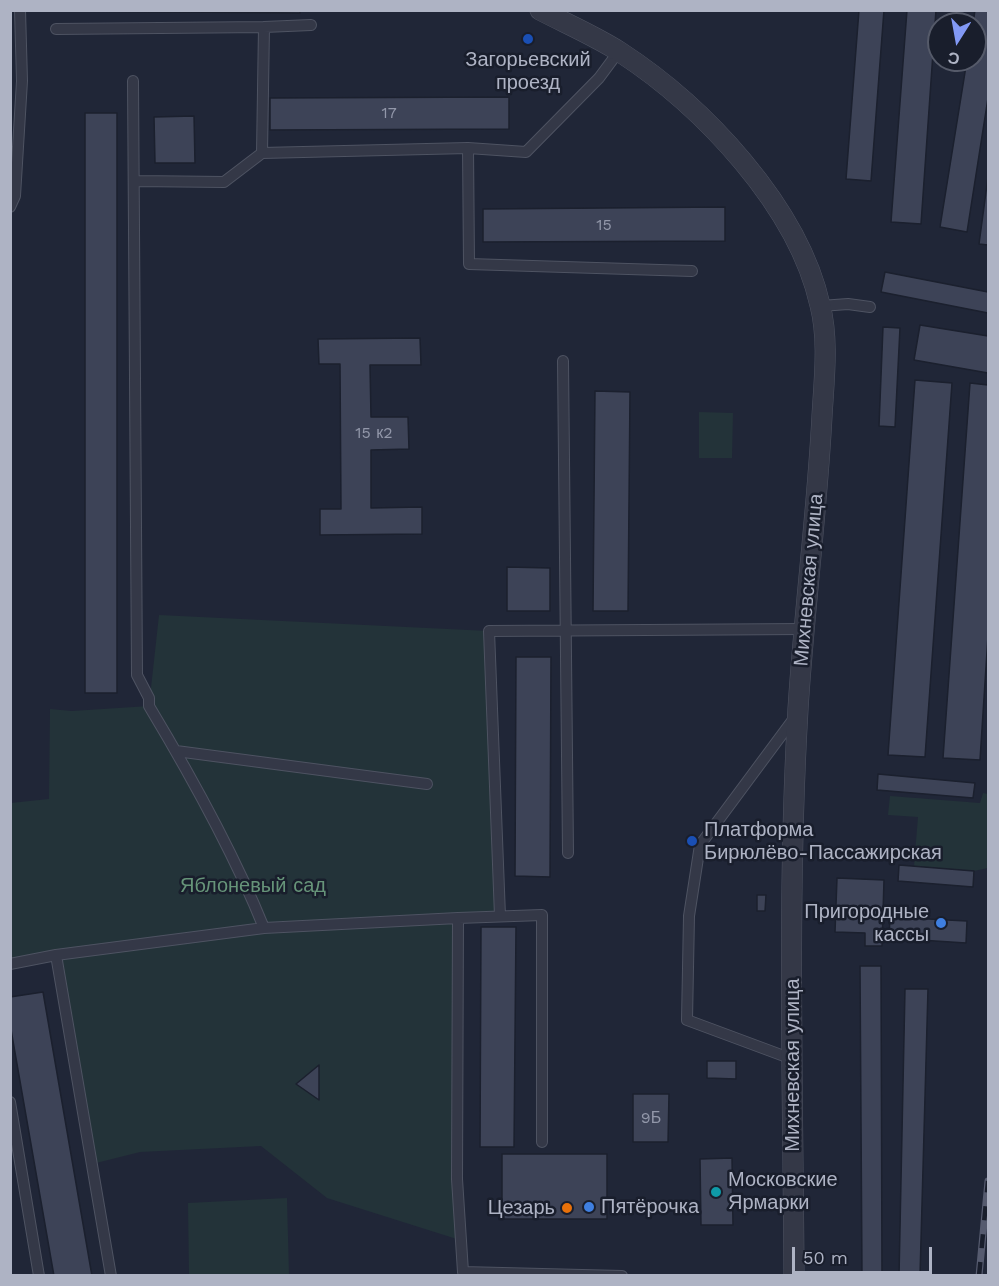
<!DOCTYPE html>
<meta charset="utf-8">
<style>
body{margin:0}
#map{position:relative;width:999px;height:1286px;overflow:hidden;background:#202637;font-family:"Work Sans",sans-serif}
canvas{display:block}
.frame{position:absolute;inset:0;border:12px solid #aeb3c4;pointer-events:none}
.north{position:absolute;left:927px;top:12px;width:60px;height:60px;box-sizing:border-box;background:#191e2c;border:2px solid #555a69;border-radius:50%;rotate:191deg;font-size:16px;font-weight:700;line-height:24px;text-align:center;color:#aeb3c4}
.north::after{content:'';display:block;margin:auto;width:21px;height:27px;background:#8299f5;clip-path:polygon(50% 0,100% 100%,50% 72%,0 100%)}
.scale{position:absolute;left:792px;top:1247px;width:140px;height:27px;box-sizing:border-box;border:3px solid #aeb3c4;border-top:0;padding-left:8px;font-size:18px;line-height:21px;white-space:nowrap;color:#aeb3c4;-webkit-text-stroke:4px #191e2c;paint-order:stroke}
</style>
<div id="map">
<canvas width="999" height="1286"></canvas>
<div class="frame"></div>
<div class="north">С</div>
<div class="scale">50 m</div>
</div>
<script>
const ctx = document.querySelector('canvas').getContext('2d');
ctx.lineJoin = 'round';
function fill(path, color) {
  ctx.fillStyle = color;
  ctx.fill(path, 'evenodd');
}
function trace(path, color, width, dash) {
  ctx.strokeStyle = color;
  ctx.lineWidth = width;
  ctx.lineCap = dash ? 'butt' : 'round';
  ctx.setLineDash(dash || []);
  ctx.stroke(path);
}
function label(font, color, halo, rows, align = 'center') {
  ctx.font = font + ' "Work Sans",sans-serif';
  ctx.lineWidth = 5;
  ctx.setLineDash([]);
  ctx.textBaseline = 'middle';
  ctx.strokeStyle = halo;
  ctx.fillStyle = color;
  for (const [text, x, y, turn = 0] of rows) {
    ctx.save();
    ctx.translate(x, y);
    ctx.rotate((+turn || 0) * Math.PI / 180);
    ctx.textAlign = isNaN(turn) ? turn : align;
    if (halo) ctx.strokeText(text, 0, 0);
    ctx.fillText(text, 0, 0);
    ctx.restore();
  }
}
const green = new Path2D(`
 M 699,412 L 733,413 L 732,458 L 699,458 Z
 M 159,615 L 489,631 L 500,916 L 458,918 L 460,1240 L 327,1198 L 261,1146 L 140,1152 L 92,1164 L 56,955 L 11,964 L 11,803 L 49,799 L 50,709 L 72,711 L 149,706 Z
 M 983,793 L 988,794 L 988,868 L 974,871 L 914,866 L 918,817 L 888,815 L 890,796 L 980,803 Z
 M 287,1198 L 289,1275 L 189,1275 L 188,1203 Z`);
const building = new Path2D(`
 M 300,10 L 300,13 L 56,11 L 56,10 Z
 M 859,10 L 884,10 L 871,181 L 846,179 Z
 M 907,10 L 936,10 L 921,224 L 891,222 Z
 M 975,10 L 988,10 L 988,98 L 967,232 L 940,227 L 967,60 L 975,60 L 975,24 L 973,24 Z
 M 509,97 L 509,129 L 270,130 L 270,98 Z
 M 85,113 L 117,113 L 117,693 L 85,693 Z
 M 194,116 L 195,163 L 155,163 L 154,117 Z
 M 988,177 L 988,245 L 979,244 Z
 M 725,207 L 725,241 L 483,242 L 483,209 Z
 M 885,272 L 988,292 L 988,313 L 881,292 Z
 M 920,325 L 988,336 L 988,373 L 914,360 Z
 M 883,327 L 900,328 L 895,427 L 879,426 Z
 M 420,338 L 421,365 L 370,365 L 371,417 L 408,417 L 409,449 L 371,450 L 371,508 L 422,507 L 422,534 L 320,535 L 320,509 L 341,509 L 340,364 L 319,364 L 318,339 Z
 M 915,380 L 952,383 L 925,757 L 888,755 Z
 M 970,383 L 988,385 L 988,636 L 980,760 L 943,758 Z
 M 595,391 L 630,392 L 628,611 L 593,611 Z
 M 507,567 L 550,568 L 550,611 L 507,611 Z
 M 516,657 L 551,657 L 550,877 L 515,876 Z
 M 878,774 L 975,783 L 973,798 L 877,790 Z
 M 899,865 L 974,871 L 973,887 L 898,881 Z
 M 837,878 L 884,880 L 882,946 L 865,946 L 865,933 L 835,932 Z
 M 757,895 L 766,895 L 765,911 L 757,911 Z
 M 890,917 L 967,921 L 966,943 L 889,938 Z
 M 481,927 L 516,927 L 514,1147 L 480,1147 Z
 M 860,966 L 881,966 L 882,1276 L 862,1276 Z
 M 905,989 L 928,989 L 920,1276 L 899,1276 Z
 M 43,992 L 92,1276 L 54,1276 L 10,1024 L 10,997 Z
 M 707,1061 L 736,1061 L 736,1079 L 707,1078 Z
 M 319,1065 L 319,1100 L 296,1084 Z
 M 633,1094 L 669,1094 L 668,1142 L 633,1142 Z
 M 502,1154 L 607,1154 L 607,1219 L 502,1219 Z
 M 732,1158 L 733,1225 L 701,1225 L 700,1159 Z`);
const lane = new Path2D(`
 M 56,29 L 264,27
 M 133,81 L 137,675 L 149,698 L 149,706 C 191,776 233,851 264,928
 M 468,148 L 469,264 L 692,271
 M 262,153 L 264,27 L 311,25
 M 136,181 L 224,182 L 262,153 L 468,148 L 526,152 L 599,78 L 619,51
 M 10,207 L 15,196 L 22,81 L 20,10
 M 821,306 L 848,304 L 870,307
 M 563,361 L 568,853
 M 176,751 L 427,784
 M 500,916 L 489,631 L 804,629
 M 10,964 L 56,955
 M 792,1059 L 687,1020 L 689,916 L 700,845 L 795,717
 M 10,1102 L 39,1276
 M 542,1142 L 542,915 L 458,918 L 457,1179 L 463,1272 L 622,1276
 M 111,1276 L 56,955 L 264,928 L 458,918`);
const street = new Path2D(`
 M 540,10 C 567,24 595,36 620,52 C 703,106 798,206 820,305 C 829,340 824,380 822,416 C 817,514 804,611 798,709 C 787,897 793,1087 794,1276`);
const rail = new Path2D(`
 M 979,1276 L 988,1181`);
const markers = [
 [528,39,6,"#1a4fb4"],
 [692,841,6,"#1a4fb4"],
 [941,923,6,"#3f7fe0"],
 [716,1192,6,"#0f9aa8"],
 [589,1207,6,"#3f7fe0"],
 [567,1208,6,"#e8710a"]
];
const numberNames = [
 ["17",389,113],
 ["15",604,225],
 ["15 к2",374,433],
 ["9Б",651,1118]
];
const poiNames = [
 ["Загорьевский",528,60,"center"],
 ["проезд",528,83,"center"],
 ["Платформа",704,830],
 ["Бирюлёво-Пассажирская",704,853],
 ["Пригородные",929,912,"right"],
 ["кассы",929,935,"right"],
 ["Московские",728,1180],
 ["Ярмарки",728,1203],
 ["Пятёрочка",601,1207],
 ["Цезарь",555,1208,"right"]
];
const streetNames = [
 ["Михневская улица",809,580,-85],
 ["Михневская улица",793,1065,-90]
];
const parkNames = [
 ["Яблоневый сад",253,886]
];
fill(green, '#233339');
fill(building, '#3d4357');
trace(building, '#1b202e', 1.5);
trace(lane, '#4e5362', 12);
trace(street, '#4e5362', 21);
trace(lane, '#343847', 10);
trace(street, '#343847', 20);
trace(rail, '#565b6f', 7);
trace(rail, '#191e2c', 4.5, [14]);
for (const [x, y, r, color] of markers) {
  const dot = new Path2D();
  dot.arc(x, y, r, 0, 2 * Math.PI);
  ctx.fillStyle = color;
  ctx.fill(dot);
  trace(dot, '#191e2c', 2);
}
label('16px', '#9297a9', null, numberNames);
label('20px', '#aeb3c4', '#191e2c', poiNames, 'left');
label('20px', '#aeb3c4', '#191e2c', streetNames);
label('20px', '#669479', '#191e2c', parkNames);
</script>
